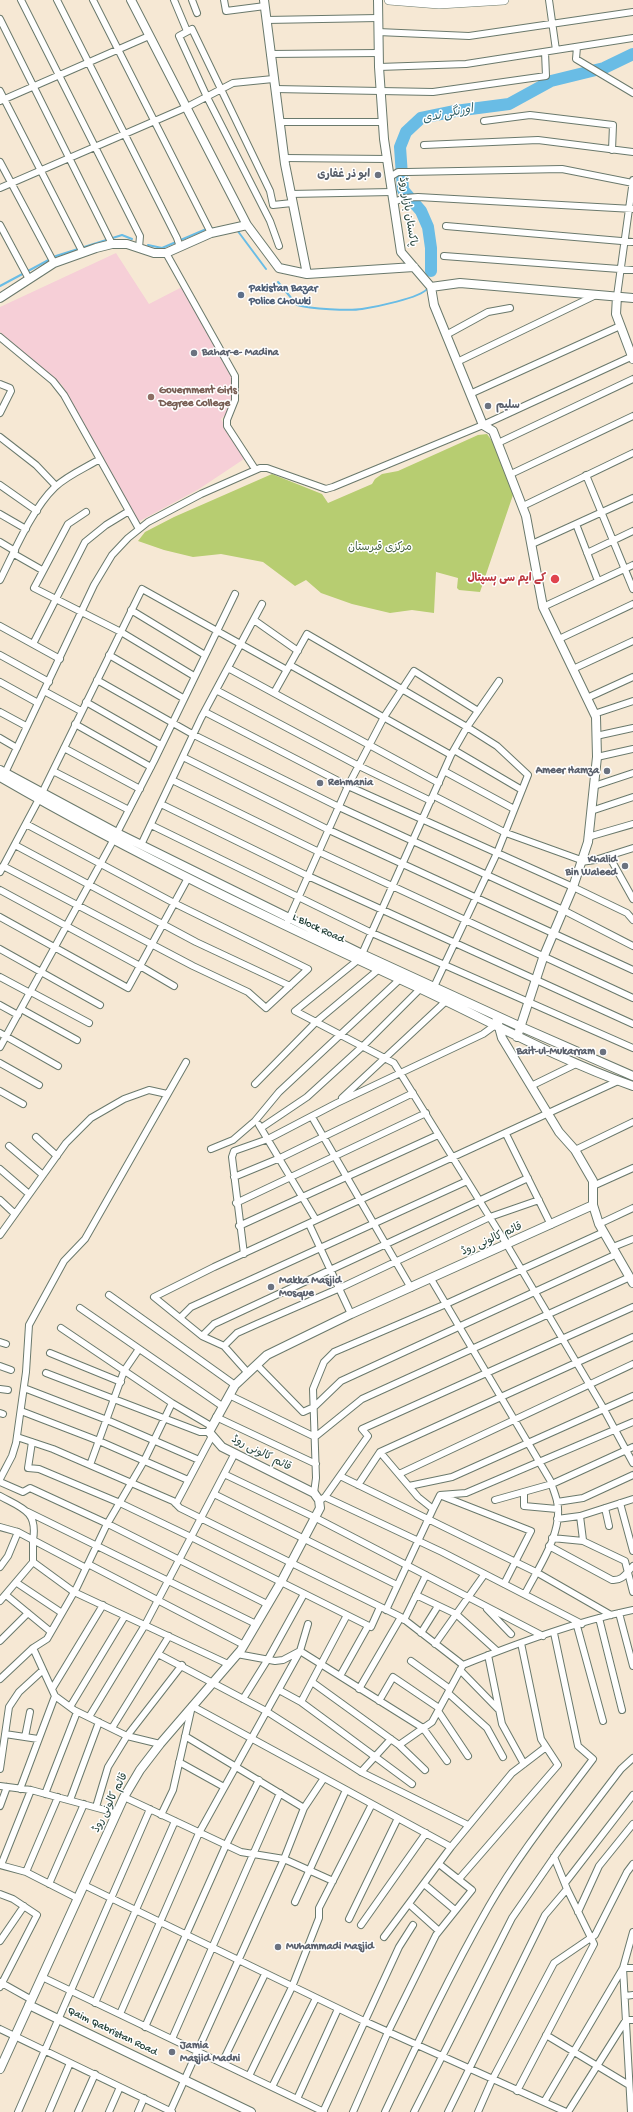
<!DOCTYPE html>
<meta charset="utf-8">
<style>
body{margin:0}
canvas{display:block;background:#f6e8d4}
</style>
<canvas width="633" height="2112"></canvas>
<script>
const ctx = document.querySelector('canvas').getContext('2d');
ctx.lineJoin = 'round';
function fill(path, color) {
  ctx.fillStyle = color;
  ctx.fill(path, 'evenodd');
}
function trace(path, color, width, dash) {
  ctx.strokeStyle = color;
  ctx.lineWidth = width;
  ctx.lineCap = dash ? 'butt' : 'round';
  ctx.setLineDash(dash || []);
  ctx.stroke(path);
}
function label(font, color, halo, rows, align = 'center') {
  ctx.font = font + ' "Gochi Hand","Playpen Sans Arabic",sans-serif';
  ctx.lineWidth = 3;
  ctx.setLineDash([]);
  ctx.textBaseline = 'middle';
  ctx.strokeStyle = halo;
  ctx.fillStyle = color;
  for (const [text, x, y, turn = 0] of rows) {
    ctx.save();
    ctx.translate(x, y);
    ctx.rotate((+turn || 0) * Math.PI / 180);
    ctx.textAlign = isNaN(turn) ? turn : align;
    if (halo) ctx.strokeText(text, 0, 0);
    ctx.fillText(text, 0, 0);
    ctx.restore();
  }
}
const built = new Path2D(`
 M 116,253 L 149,304 L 182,287 L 235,381 L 231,409 L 221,419 L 244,459 L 199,489 L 138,522 L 62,385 L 0,332 L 0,307 Z`);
const green = new Path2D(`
 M 487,434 L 495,445 L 514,492 L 480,592 L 459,590 L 457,588 L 458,578 L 436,572 L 434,613 L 412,610 L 390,613 L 352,604 L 321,593 L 306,580 L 295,586 L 263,562 L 221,554 L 193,557 L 164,550 L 138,541 L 145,532 L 174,517 L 272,474 L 322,494 L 328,503 L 372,484 L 375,479 L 382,474 L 398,471 L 478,435 Z`);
const stream = new Path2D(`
 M 237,230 L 266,269
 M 148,245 L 162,248 L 204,230 L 223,227
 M 278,282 L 297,305 C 310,309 350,311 362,309 C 375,307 420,298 427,289
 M 0,286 L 56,256 L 122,235 L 132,239`);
const river = new Path2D(`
 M 431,271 L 431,248 L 428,227 L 421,211 L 403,190 L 400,147 L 406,132 L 421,118 L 455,111 L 509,104 L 551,81 L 604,68 L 633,54`);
const street = new Path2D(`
 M 21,0 L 140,236 L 139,248
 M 57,0 L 177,238 L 180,247
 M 93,0 L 211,233
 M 174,0 L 187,31
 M 192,0 L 197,13
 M 224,0 L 226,11 L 265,6
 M 549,0 L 556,50
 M 0,19 L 112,244
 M 266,20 L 378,18
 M 378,32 L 469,36 L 633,12
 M 577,47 L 576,59 L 633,93
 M 270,54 L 378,53
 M 379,67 L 466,64 L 633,38
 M 275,89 L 433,92 L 546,76 L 545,52
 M 0,91 L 83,253
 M 0,101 L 149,36
 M 484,121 L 530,115 L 613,125 L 612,150
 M 279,122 L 383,122
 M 424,145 L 538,140 L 633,152
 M 284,158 L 387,159
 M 0,162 L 54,263
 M 390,177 L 398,172 L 407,172 L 562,169 L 633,183
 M 0,188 L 187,107 L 233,83 L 273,79
 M 290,194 L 392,192
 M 393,202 L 405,198 L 418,197 L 633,209
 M 0,225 L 29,279
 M 446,226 L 633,242
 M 279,246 L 270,221 L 207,97 L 179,36 L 192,29 L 270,191 L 273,205 L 292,203
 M 166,253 L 235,376 L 235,400 L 227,420 L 227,426 L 255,469
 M 444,256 L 633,270
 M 617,296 L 633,180
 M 446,335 L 488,312 L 510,308
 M 0,337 L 53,381 L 64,395 L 139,529
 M 457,362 L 596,295
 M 0,384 L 10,388 L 11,391 L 0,413
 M 470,394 L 620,326
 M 0,437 L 36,465 L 56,486
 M 498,443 L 633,379
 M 511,474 L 633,416
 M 586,475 L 633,589
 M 0,485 L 37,511
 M 523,506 L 633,453
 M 86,512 L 68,524 L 34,588 L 121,632 L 194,676
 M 0,514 L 26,529
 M 576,524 L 598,581
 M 0,542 L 15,551
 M 532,544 L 633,498
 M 587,553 L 633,531
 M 14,554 L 42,570
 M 0,580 C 14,552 32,509 55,487 C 68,475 85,468 100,459
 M 543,607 L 633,565
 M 131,610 L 205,655
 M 254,620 L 298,651
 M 0,626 L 60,659
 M 559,639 L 633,604
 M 33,644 L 85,542 L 106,525 L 129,511
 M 0,655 L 49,682
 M 109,655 L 183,698
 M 290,665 L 451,755
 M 228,668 L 439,783
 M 573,669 L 633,641
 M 97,680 L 194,735 L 339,807 L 563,910 L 633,946
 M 0,682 L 38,703
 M 216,690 L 359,766 L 431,801
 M 44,691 L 81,711
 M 274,693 L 307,634 L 467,727 L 497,746 L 528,775 L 497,853 L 432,991
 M 587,698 L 633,677
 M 86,702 L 161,745
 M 0,712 L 26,726
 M 205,712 L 348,786 L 384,717 L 414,671 L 478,711
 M 594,714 L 633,701
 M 75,724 L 151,767
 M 596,736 L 633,728
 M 0,738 L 17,748
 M 64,748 L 140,789
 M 454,750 L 522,790
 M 183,757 L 329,830 L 633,970
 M 597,757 L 633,749
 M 53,771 L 129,810
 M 444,771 L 514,809
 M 5,773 L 94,585 L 112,555 L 128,538 L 148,522 L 201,494 L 260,468 L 267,468 L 326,489 L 333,487 L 483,425 L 633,356
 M 172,780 L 319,852 L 633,998
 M 594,786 L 633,773
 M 42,793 L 142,589 L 287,670
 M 434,796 L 506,833 L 581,860
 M 161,804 L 308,876 L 633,1024
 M 591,811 L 633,797
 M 151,825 L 372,933 L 633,1048
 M 117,833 L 154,761 L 235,594
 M 588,837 L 633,824
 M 15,845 L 196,942 L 290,986
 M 141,845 L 201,718 L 262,604
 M 609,856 L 633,899
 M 581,862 L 595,860 L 633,848
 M 3,866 L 193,966 L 248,992 L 266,1008 L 308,969 L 174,903 L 26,824
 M 0,872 L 39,799
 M 0,890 L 140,966 L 174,986
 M 0,917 L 128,988 L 188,878
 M 288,921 L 348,786 L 573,887 L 627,913 L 633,920
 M 0,949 L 100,1005
 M 362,954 L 451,755 L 467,727 L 499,681
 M 358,960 L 295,1011 L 394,1063 L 507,1245 L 601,1404 L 633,1463
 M 0,977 L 30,993
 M 31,992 L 89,1023
 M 0,1005 L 18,1015
 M 21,1009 L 77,1040
 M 0,1033 L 58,1066
 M 0,1047 L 114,839
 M 0,1063 L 39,1085
 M 255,1084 L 317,1021 L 378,970
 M 531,1086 L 576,1064
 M 0,1091 L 23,1104
 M 342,1098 L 445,1002
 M 312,1117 L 411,1288
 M 259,1125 L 316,1220
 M 261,1128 L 307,1097 L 364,1045 L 420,989
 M 506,1134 L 551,1225
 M 36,1137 L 57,1156
 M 9,1146 L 43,1175
 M 211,1149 L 233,1140 L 255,1121 L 279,1092 L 399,980
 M 575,1150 L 633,1122
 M 0,1169 L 29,1194
 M 234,1177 L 280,1158 L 413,1093
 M 593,1186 L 633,1168
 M 0,1200 L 15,1214
 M 236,1203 L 426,1113
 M 309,1224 L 351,1314
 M 599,1224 L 633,1208
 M 239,1226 L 438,1135
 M 0,1235 L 66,1143 L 91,1118 L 124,1099 L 149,1090 L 167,1094
 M 613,1247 L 633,1239
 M 244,1254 L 232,1157 L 234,1151 L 268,1139 L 337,1103 L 483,1034 L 494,1026
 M 431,1279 L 550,1480 C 552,1486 555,1493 557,1501 C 564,1532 538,1568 525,1594
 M 109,1295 L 235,1385
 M 80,1308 L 222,1406
 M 180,1318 L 191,1307 L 467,1181
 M 61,1328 L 172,1403 L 211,1426
 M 202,1336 L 214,1324 L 528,1178
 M 0,1342 L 6,1344
 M 224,1346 L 237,1333 L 257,1324 L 340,1288 L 490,1217 L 539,1200
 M 50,1353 L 121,1382
 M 257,1365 L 303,1412 L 314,1407 L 341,1381 L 617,1254
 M 0,1366 L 11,1370
 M 46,1373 L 200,1432 L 209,1432
 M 248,1373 L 224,1346 L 202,1336 L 154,1297 L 214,1267 L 618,1081
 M 24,1388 L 107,1420 L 199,1460
 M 0,1389 L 8,1390
 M 229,1395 L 315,1437 L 362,1399 L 630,1277
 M 21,1411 L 99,1441 L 188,1480
 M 0,1413 L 3,1414
 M 216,1417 L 316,1464
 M 17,1437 L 53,1449 L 173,1501 L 180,1508 L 401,1617 L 463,1665
 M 32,1442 L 28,1468 L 39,1469 L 120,1503 L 191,1537 L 371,1627 L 380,1607
 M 380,1452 L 418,1497 L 433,1509 L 386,1610
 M 90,1465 L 124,1371 L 139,1349
 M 224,1474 L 316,1518 L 543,1636
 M 399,1474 L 633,1364
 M 340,1476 L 536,1572 L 611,1615
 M 0,1479 L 12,1456 L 16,1443 L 26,1372 L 29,1325 L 64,1261 L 85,1239 L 186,1062
 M 0,1482 L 23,1492 L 30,1488 L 108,1524 L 267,1604
 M 358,1485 L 380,1452 L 633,1337
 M 409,1486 L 452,1477 L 633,1396
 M 524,1492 L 524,1506 L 557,1509
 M 314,1493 L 316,1478 L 313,1389 L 324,1362 L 334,1352 L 446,1304 L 604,1232
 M 214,1494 L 397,1585
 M 0,1496 C 22,1508 38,1511 33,1540 L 86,1568
 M 442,1496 L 531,1531 L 504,1584
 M 325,1497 L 368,1436 L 362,1429 L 633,1307
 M 322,1499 L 325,1497 L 442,1552 L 582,1624
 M 495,1500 L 552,1484 L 633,1447
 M 557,1502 L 583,1498 L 633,1475
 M 620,1503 L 633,1551
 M 176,1504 L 212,1436
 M 605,1508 L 609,1526
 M 433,1509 L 440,1495 L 466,1493 L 633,1422
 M 28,1512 L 256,1624
 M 580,1516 L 583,1540 L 585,1542
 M 557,1519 L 580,1516 L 633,1499
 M 0,1527 L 18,1532 L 33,1540 L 33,1562 L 0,1601
 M 552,1538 L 583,1541 L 625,1561 L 633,1592
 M 549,1546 L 612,1580 C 623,1581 626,1573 633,1566
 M 33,1562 L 74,1592 L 228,1664
 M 88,1564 L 244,1645
 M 0,1567 L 8,1556 L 18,1532
 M 17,1583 L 62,1613
 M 6,1595 L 51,1632
 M 416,1595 L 456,1614 L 497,1651
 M 487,1609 L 511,1634
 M 619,1613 L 633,1666
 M 599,1618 L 622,1710
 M 404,1620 L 426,1575
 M 577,1626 L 603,1721
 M 421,1633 L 438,1606
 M 0,1641 L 28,1613
 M 435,1644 L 484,1575
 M 33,1648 L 55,1696 L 74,1710 L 127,1736 L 160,1744
 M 158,1654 L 266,1711 L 361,1772 L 468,1825
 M 237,1654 L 275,1661 L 283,1660 L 300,1651 L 423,1728 L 447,1761
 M 488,1655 L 502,1724 L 524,1764
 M 411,1661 L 450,1689
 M 460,1670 L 498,1709
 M 340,1676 L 368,1626
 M 0,1679 L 33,1648 L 47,1639 L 77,1587 L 106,1526 L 144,1461 L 172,1403
 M 312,1682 L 399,1745 L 425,1770
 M 52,1689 L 103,1605
 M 359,1689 L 401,1617
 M 279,1690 L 301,1702 L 412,1784
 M 448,1693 L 487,1728 L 503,1757
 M 243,1699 L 268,1659 L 304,1594
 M 379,1701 L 393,1677 L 439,1708
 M 301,1702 L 347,1615
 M 70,1707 L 125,1616
 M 438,1711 L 468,1756
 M 89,1717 L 145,1625 L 235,1453
 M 112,1728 L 169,1636
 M 5,1734 L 38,1739
 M 185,1736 L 304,1808
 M 25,1737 L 30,1712
 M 399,1745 L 432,1722 L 463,1665 C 518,1643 575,1622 633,1610
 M 179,1762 L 224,1787
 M 0,1769 L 9,1707 L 19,1692 L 43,1670
 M 361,1772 L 391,1739
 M 0,1786 L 31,1790 L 116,1813
 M 20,1789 L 55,1696
 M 45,1794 L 77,1712
 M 124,1797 L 241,1852 L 284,1859 L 333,1881
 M 70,1800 L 99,1722
 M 0,1806 L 7,1787
 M 96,1807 L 108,1767 L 127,1736 L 182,1665
 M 161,1815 L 173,1790 L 192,1706 L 451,1847
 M 0,1865 L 26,1872 L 77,1898
 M 1,1865 L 31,1790
 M 26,1872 L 58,1797
 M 459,1879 L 558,1765 L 541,1739 L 521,1643
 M 565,1883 L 633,1795
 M 49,1884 L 84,1804
 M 424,1884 L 455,1910
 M 84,1885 L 364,2021 L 566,2112
 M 0,1894 L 13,1899 L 37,1915 L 0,1987
 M 295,1902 L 346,1790
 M 409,1904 L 439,1931
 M 578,1912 L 599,1866 L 633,1824
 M 349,1919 L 398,1818
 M 361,1925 L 426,1833
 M 384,1937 L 451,1847 L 512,1773 L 546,1747
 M 0,1941 L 24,1906
 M 42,1977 L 324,2112
 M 0,1982 L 32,2000
 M 625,1996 L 633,1995
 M 95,2003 L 175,1821
 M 120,2014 L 199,1833 L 300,1651 L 308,1624
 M 145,2027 L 226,1845 L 259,1780
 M 0,2029 L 172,2112
 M 546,2035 L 629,2085
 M 172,2039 L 280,1793
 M 222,2063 L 265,1974
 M 249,2076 L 292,1987 L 319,1918 L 319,1908 L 372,1804
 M 272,2087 L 316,1998
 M 517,2091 L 594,1944 L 567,1889 L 554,1857
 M 297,2099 L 338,2009
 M 544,2102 L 623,1968 L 633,1968
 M 18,2112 L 150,1809
 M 49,2112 L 70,2063
 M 78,2112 L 95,2074
 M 109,2112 L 120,2087
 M 138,2112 L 144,2098
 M 170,2112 L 284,1859 L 304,1808 L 324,1778
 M 323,2112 L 399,1947 L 413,1925
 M 353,2112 L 388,2032 L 436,1935 L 472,1890 L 439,1864
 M 385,2112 C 418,2042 451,1972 489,1906 C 519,1854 557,1807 593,1759 L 578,1746 L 554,1633
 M 414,2112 L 512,1918 L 559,1850 L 621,1769 L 633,1758
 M 448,2112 L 545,1915 L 567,1889
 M 478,2112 L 492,2080 L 554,1963 L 595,1935 L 627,1872 L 633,1864
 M 568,2112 L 626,2020 L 633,2020
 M 631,2112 L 623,1968 L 633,1932`);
const secondary = new Path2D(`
 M 131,0 L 247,225 L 279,268 L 307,274 L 414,267
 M 264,0 L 285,164 L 307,274
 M 378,0 L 379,67 L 384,139 L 401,252 L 431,287
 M 431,287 L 434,305 L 483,425 L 493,431 L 526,516 L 543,607 L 596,717 L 597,757 L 588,842 L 573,887 L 543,958 L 517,1037
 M 431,287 L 460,283 L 633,298
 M 617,296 L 616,314 L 633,359
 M 0,298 L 54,263 L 96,248 L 112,244 L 127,244 L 154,253 L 166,253 L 211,233 L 247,225
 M 0,770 L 117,833 L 362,954 L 521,1027 L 633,1076
 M 0,777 C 136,856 278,923 421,989 C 491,1022 559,1060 633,1086
 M 593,1205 L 599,1224 L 633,1283
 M 29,2005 L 251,2112
 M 0,2069 L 124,1797 L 140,1770 L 160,1744 L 241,1650 L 281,1582 L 320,1508 L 319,1500 L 314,1493 L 222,1447 L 209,1432 L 235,1385 L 267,1355 L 351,1314 L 593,1205 L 593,1181 L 575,1150 L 559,1132 L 502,1038 L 496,1016`);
const primary = new Path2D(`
 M 389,0 L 439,4 L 504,0`);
const markers = [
 [378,175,4,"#6b7280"],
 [241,295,4,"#5c6f8a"],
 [194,353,4,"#6b7280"],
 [151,397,4,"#8d6e63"],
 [488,406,4,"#6b7280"],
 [555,579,5,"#e0444e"],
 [607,771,4,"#6b7280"],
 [320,783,4,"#6b7280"],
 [625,866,4,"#6b7280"],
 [603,1052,4,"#6b7280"],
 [271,1287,4,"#6b7280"],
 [278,1947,4,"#6b7280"],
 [172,2052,4,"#6b7280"]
];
const worshipNames = [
 ["ابو ذر غفاری",370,175,"right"],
 ["Bahar-e- Madina",202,353],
 ["سلیم",496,406],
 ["Ameer Hamza",599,771,"right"],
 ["Rehmania",328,783],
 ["Khalid",617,860,"right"],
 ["Bin Waleed",617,873,"right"],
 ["Bait-ul-Mukarram",595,1052,"right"],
 ["Makka Masjid",279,1281],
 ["Mosque",279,1294],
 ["Muhammadi Masjid",286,1947],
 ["Jamia",180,2046],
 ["Masjid Madni",180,2059]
];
const streetNames = [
 ["پاکستان بازار روڈ",407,212,81],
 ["L Block Road",318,929,25],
 ["قائم کالونی روڈ",492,1240,-24],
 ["قائم کالونی روڈ",261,1454,27],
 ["قائم کالونی روڈ",111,1803,-63],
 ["Qaim Qabristan Road",112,2032,26]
];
const serviceNames = [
 ["Pakistan Bazar",249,289],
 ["Police Chowki",249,302]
];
const educationNames = [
 ["Government Girls",159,391],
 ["Degree College",159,404]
];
const parkNames = [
 ["مرکزی قبرستان",380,548]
];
const healthNames = [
 ["کے ایم سی ہسپتال",546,579]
];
const waterNames = [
 ["اورنگی ندی",448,115,-12]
];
fill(built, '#f6cfd7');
fill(green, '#b7cd71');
trace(stream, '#69bce5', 2);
trace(river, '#69bce5', 12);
trace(street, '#6a796c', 8);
trace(secondary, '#6a796c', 10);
trace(primary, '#6a796c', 10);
trace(street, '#fff', 6);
trace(secondary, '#fff', 8);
trace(primary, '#fff', 9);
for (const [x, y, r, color] of markers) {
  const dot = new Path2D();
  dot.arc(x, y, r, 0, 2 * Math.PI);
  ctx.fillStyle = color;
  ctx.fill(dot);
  trace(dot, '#fff', 1.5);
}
label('bold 11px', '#5b616d', '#fff', worshipNames, 'left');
label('11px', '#1f3d34', '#fff', streetNames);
label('bold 11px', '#4e5e75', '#fff', serviceNames, 'left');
label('bold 11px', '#785e54', '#fff', educationNames, 'left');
label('11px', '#456143', '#fff', parkNames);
label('bold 11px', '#be3a42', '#fff', healthNames, 'right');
label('italic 12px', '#356369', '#fff', waterNames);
</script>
